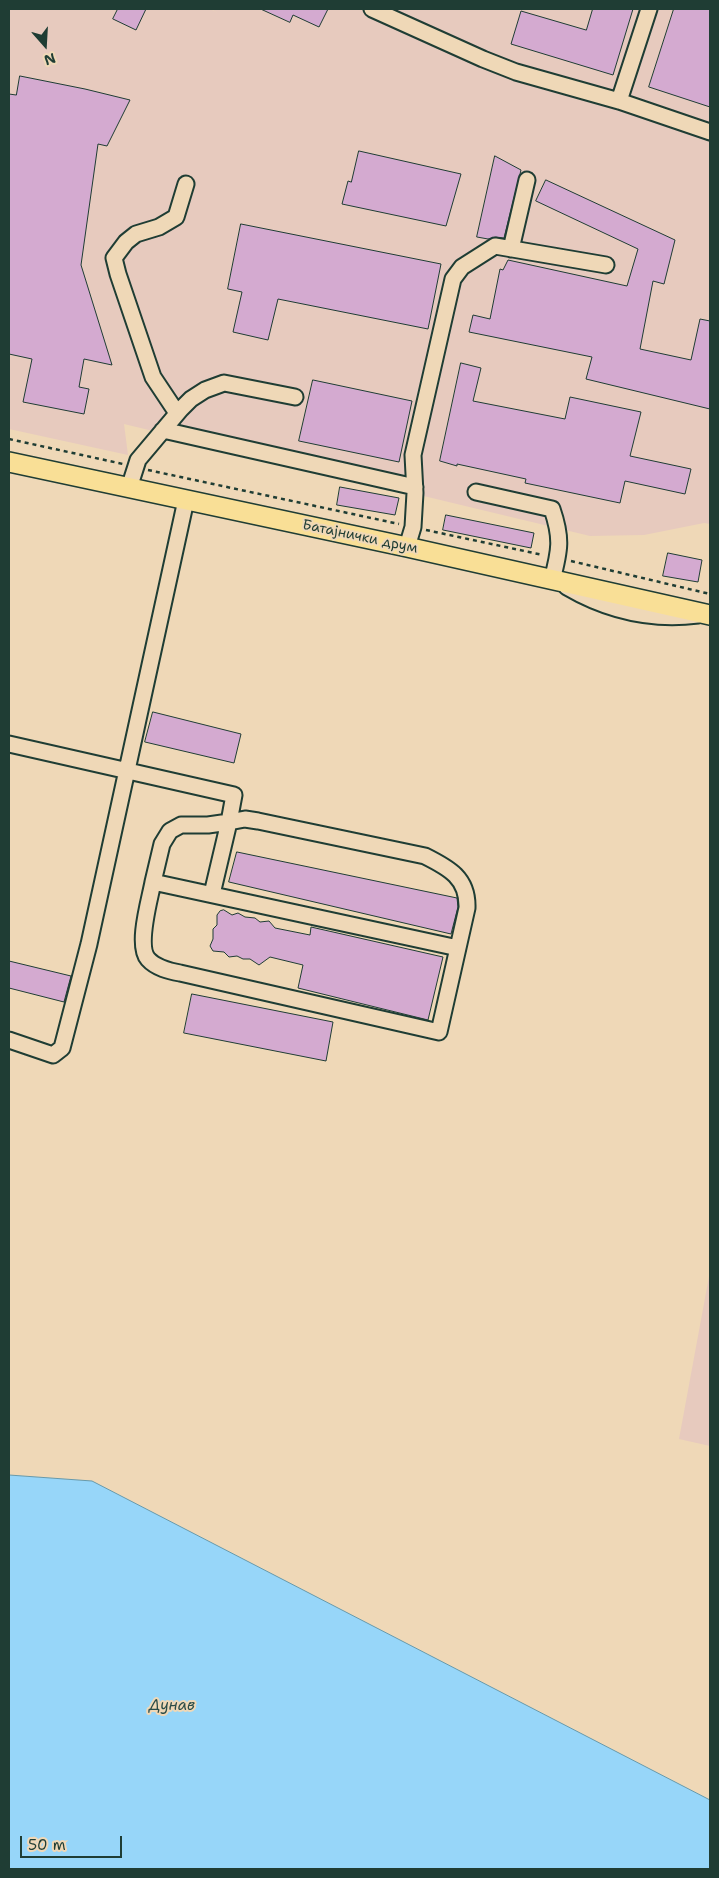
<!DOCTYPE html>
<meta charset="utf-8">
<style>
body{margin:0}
#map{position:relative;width:719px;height:1878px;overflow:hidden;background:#efd8b7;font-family:"Shantell Sans",sans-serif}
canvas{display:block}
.frame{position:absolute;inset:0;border:10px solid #1f3d34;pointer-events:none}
.north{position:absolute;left:20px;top:20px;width:50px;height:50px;-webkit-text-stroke:4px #efd8b7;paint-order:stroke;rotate:161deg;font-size:14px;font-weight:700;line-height:20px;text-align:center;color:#1f3d34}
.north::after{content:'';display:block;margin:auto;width:18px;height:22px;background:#1f3d34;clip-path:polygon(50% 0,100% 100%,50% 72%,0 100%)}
.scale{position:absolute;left:20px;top:1836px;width:102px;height:22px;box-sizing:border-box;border:2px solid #1f3d34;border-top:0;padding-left:6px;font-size:15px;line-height:18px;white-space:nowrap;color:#1f3d34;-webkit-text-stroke:4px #efd8b7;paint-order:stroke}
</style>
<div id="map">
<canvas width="719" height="1878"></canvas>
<div class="frame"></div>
<div class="north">N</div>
<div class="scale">50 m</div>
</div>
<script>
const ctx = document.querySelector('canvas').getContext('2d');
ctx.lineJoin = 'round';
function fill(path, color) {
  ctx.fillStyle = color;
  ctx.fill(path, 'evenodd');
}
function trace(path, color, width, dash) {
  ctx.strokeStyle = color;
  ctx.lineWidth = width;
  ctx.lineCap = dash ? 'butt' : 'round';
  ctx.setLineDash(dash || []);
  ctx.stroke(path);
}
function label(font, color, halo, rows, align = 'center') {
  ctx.font = font + ' "Shantell Sans",sans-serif';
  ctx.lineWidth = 4;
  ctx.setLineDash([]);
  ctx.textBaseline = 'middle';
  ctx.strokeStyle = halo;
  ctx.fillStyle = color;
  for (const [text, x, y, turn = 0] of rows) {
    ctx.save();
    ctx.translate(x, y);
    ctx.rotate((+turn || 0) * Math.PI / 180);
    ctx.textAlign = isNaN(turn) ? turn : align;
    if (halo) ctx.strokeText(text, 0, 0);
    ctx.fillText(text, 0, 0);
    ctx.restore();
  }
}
const built = new Path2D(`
 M 9,9 L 210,9 L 218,13 L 211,9 L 710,9 L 710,524 L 704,523 L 644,535 L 590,536 L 124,424 L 128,455 L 9,429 Z
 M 710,1271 L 710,1446 L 679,1439 Z`);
const water = new Path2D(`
 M 9,1475 L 92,1481 L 710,1800 L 710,1869 L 9,1869 Z`);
const building = new Path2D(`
 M 118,9 L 146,9 L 136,30 L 113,19 Z
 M 261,9 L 328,9 L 319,27 L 293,15 L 290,22 Z
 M 593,9 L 633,9 L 613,75 L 511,44 L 521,11 L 586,30 Z
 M 674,9 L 710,9 L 710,107 L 649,87 Z
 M 20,76 L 85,89 L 130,100 L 107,146 L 98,144 L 81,265 L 112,365 L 84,359 L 79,387 L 89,389 L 84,414 L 23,402 L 32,359 L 9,354 L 9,94 L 16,95 Z
 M 359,151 L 461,174 L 446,226 L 342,204 L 348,181 L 351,182 Z
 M 495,156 L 521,170 L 504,238 L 496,237 L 488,239 L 477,237 Z
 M 546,180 L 675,240 L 664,284 L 653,281 L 640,349 L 691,360 L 700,319 L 710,321 L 710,409 L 586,379 L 592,357 L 469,332 L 473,315 L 490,319 L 500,269 L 503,270 L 508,260 L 627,286 L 638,249 L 536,201 Z
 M 241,224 L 441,264 L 428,329 L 278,299 L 268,340 L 233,332 L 242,292 L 228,289 Z
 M 461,363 L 481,368 L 473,401 L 565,419 L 570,397 L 641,412 L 630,456 L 691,469 L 685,494 L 625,481 L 620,503 L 525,483 L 526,479 L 457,464 L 457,466 L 440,461 Z
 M 313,380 L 412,401 L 399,462 L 299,441 Z
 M 340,487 L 399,498 L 395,515 L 337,505 Z
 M 446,515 L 534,533 L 531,548 L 443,530 Z
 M 668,553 L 702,560 L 698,582 L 663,576 Z
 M 153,712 L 241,734 L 234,763 L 145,742 Z
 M 237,852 L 457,898 L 458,907 L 451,934 L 229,882 Z
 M 224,910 L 232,915 L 238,913 L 245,917 L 255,918 L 260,922 L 269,921 L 275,928 L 310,935 L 311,927 L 443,957 L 428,1020 L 298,988 L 303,965 L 270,957 L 259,965 L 250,959 L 243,959 L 237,956 L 229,957 L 224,952 L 213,951 L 210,946 L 213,939 L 213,929 L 217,925 L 217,915 L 220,911 Z
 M 9,961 L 71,976 L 64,1002 L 9,988 Z
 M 192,994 L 333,1022 L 326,1061 L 184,1033 Z`);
const path = new Path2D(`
 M 9,439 L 123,464
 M 148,470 L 399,524
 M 426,530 L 543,555
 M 571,561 L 710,594`);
const minor = new Path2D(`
 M 372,9 L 483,59 L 516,72 L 619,101 L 710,132
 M 619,101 L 649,9
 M 511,249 L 527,180
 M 177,413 L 153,377 L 118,274 L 114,258 L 126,242 L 136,234 L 159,227 L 176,217 L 186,184
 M 163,430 L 415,487
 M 129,488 L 138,460 L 181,409 L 191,399 L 205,390 L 224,383 L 295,397
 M 476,492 L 552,509 C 562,538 560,550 552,580
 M 407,547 L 413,527 L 415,493 L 413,455 L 453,279 L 462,267 L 495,246 L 606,265
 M 567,587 C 608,611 650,621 698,615
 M 9,744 L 234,795 L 229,822 L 208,825 L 181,825 L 170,831 L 162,844 L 153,882
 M 212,894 L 229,822 L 245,819 L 258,821 L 425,856 C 449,868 468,878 467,908 L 439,1032 L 180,973 C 169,971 156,968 148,959 C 136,945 150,899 153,882 L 458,948
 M 9,1040 L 53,1055 L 62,1048 L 89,944 L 186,500`);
const major = new Path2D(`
 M 9,462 L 407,547 L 710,615`);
const streetNames = [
 ["Батајнички друм",360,537,12]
];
const waterNames = [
 ["Дунав",172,1706]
];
fill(built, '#e7cabe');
fill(water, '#97d6f9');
trace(water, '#6799aa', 1);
fill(building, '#d4aad0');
trace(building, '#1f3d34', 1);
trace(minor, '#1f3d34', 19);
trace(major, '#1f3d34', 22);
trace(path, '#1f3d34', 2.5, [4, 4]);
trace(minor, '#efd8b7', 15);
trace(major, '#f9df96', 19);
label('14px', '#1f3d34', '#efd8b7', streetNames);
label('italic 15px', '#2b4c48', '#efd8b7', waterNames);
</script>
